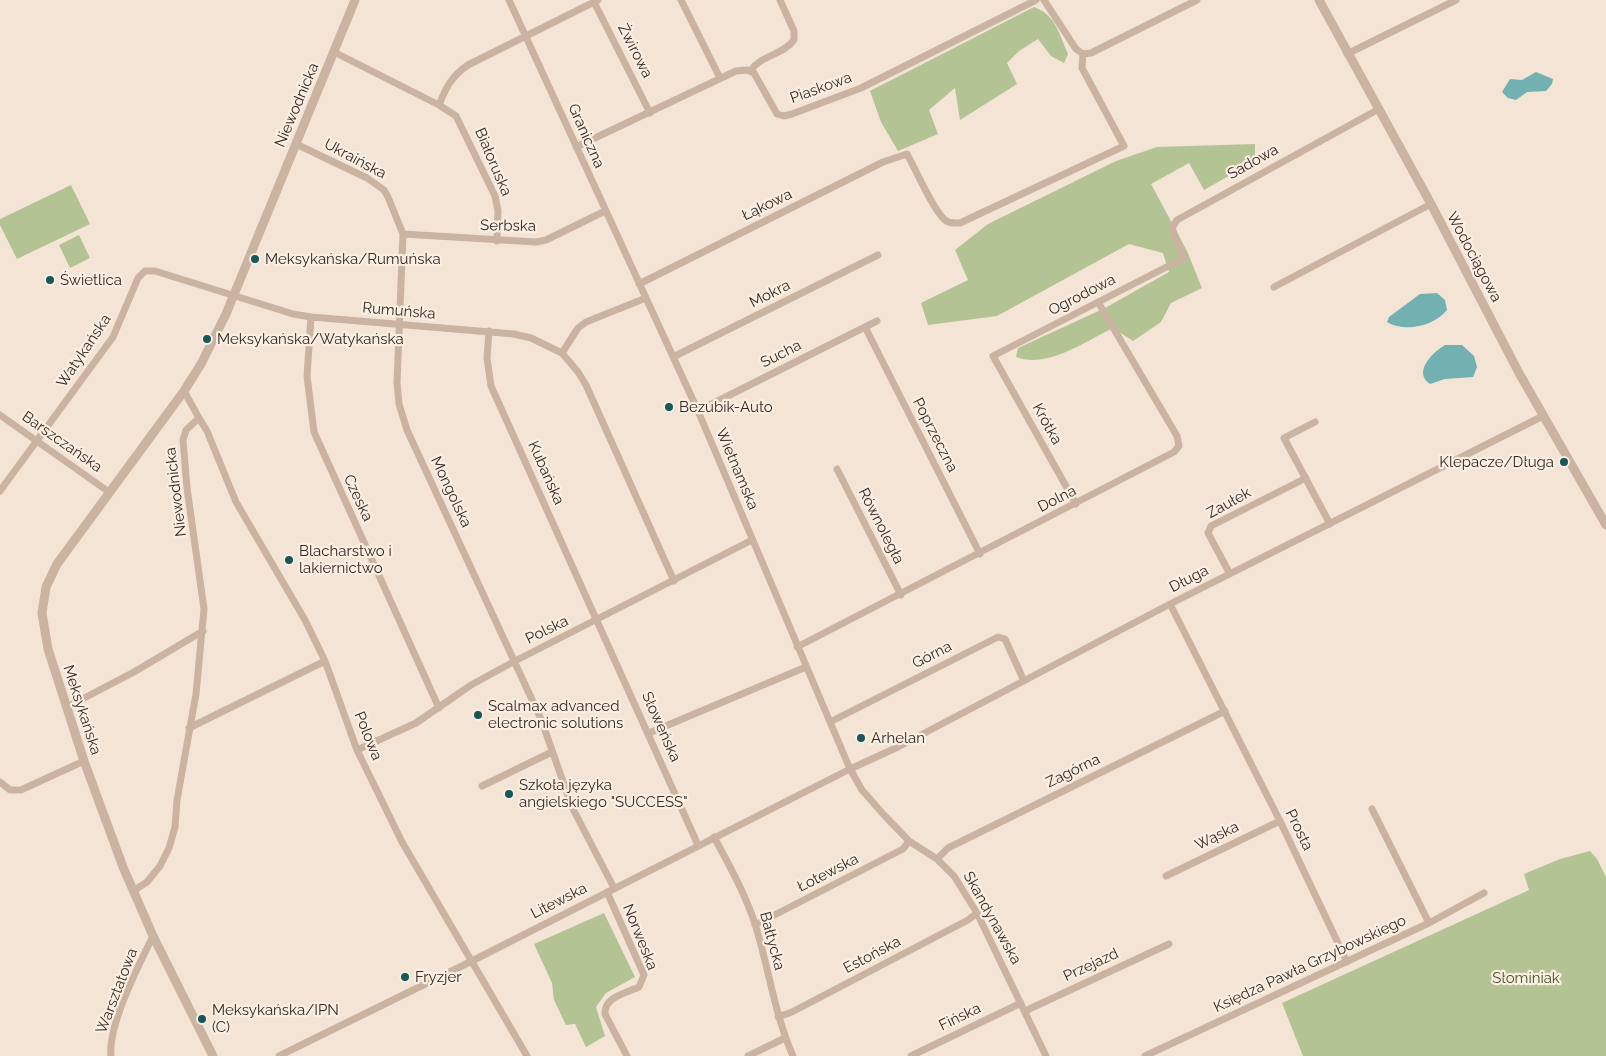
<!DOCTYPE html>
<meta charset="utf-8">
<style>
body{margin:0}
canvas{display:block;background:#f3e4d5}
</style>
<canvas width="1606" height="1056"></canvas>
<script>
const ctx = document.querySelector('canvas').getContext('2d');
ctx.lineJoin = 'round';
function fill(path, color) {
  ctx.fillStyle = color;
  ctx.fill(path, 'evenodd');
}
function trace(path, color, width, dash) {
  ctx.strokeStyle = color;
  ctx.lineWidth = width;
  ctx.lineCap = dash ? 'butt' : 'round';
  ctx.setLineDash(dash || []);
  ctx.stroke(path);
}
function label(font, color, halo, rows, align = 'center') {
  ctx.font = font + ' Raleway,sans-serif';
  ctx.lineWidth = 4.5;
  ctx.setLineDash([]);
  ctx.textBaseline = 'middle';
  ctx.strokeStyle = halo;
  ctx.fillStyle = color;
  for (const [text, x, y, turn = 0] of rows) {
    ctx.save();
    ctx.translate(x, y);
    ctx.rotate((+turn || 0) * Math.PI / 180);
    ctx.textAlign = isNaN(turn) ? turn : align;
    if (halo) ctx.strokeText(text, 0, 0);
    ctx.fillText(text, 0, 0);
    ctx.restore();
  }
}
const green = new Path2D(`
 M 1034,7 C 1056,15 1059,34 1068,54 L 1064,63 L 1051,56 L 1038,39 L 1019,51 L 1007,63 L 1017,84 L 960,120 L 955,88 L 929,110 L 938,134 L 898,151 L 881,122 L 870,91 Z
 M 1255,144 L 1255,161 L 1204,190 L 1189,163 L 1151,184 L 1187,251 L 1202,288 L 1171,303 L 1161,322 L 1133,341 L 1113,328 C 1086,341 1047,369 1016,357 L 1018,348 L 1105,308 L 1169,272 L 1163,253 L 1129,244 L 997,316 L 928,325 L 921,303 L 968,280 L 955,250 L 988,224 L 1116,161 L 1157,147 Z
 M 71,185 L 90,224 L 17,259 L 0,225 L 0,219 Z
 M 79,235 L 90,258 L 70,268 L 59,245 Z
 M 1590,851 L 1597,859 L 1606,877 L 1606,1056 L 1303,1056 L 1282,1003 L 1529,890 L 1524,874 L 1560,859 Z
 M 604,913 L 635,977 L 606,993 L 596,1007 L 605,1036 L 586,1047 L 575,1024 L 566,1025 L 554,1000 L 552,983 L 534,944 Z`);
const water = new Path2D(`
 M 1536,72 L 1553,79 L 1552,84 L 1546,91 L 1527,92 L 1516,100 L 1508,98 L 1502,92 L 1510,79 L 1522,80 Z
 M 1437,293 L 1445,300 L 1447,310 C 1434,326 1405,333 1387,322 L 1389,317 L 1420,294 Z
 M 1445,345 L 1462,345 L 1474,356 L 1477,367 L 1473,377 L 1445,379 L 1430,384 C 1412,372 1433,352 1445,345 Z`);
const minor = new Path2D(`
 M 509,0 L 698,411 L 850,769 L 862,790 L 884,815 L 909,841 L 937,859 L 954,876 L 977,913 L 1046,1056
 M 681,0 L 720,78
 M 1044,0 L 1076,49 L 1083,54 L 1091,53 L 1197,0
 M 594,2 L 650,113
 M 334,52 L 439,105 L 456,116 L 495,196 L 498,211 L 497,241
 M 1347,54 L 1456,0
 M 750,71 C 761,55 783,55 794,40 L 794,31 L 780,0
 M 439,105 C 446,87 452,76 468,65 L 598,0
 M 296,144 L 367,178 L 384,190 L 388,197 L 403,234 L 397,383 L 399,404 L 407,430 L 541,719 L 572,807 L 614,888
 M 576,147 L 736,71 L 747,70 L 754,73 L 777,114 L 784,116 L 792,114 L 861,88 L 1036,0
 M 403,234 L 536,242 L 546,240 L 605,211
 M 639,284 L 883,162 L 907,154 C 916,170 933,210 945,220 C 950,224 955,223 960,223 L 1124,146 L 1082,68 L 1083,54
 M 1274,287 L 1431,204
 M 311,317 L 307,376 L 314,432 L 439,708
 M 865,327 L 980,554
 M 489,331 L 487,358 L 491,386 L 698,845
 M 562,353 L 578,328 L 586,322 L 646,298
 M 673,357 L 878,255
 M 698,411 L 877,321
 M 0,415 L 109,492
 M 199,418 L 207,431 L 236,502 L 305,620 L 325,661 L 357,750 L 402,842 L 527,1056
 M 1315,422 L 1284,438 L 1330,524
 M 837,469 L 901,595
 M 0,491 L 113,337 L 138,278 L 145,271 L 155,271 L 293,314 L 311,317 L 514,334 L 531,338 L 562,353 L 578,372 L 586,385 L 674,581
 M 1076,504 L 993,356 L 1184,258 L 1172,228 L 1177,220 L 1379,109
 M 1230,574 L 1208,533 L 1211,526 L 1306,478
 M 1170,604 L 1280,821 L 1347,962
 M 797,647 L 1174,452 L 1179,446 L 1177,436 L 1098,302
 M 67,707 L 134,672 L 203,631
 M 830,722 L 998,637 L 1005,639 L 1024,681
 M 189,728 L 325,661
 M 649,733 L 806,667
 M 357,750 L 416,723 L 471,685 L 515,661 L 752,540
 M 0,782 L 10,790 L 21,790 L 84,761
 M 482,786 L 552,752
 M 1372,809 L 1429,923
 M 714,837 C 729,865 745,893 755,924 C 769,968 774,1013 793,1056
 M 937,859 L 948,848 L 1225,711
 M 1166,876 L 1280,821
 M 133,891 L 147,882 L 160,866 L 169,848 L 175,827 L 177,800 L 196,694 L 204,609 L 187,488 L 183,440 L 186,430 L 199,418 L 184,391
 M 607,892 L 644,975 L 639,987 C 626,993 604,997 605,1014 L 627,1056
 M 755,925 L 903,849 L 909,841
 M 1025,1011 L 1169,944
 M 778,1017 L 792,1012 L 968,920 L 977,913
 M 111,1056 C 108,1024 139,965 153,936
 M 279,1056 L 472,961 L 850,769 L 898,747 L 1170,604 L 1543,416
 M 748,1056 L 785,1038
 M 911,1056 L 1021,1003
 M 1145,1056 L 1429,923 L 1484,893`);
const tertiary = new Path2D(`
 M 1319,0 L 1431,204 L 1519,373 L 1606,525
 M 213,1056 L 153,936 L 123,867 L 84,761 L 48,649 L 42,613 L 46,587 L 57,564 L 184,391 L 201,364 L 226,314 L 355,0`);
const markers = [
 [255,259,5,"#175659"],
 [50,280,5,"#175659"],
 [207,339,5,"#175659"],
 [669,407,5,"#175659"],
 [1564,462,5,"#175659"],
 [289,560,5,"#175659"],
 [478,715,5,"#175659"],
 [861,738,5,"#175659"],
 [509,794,5,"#175659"],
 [405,977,5,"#175659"],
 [202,1019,5,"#175659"]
];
const streetNames = [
 ["Żwirowa",635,51,63],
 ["Piaskowa",821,88,-20],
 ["Niewodnicka",297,105,-67],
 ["Graniczna",586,136,66],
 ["Ukraińska",355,159,28],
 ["Białoruska",493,162,67],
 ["Sadowa",1253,162,-29],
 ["Łąkowa",767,205,-26],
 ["Serbska",508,226,1],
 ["Wodociągowa",1474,257,62],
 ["Mokra",770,294,-27],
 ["Ogrodowa",1082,295,-27],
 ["Rumuńska",399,311,5],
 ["Watykańska",84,351,-56],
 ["Sucha",781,354,-27],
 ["Krótka",1047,424,61],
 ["Poprzeczna",935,435,63],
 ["Barszczańska",62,442,35],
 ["Wietnamska",737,469,67],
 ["Kubańska",546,473,66],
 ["Niewodnicka",176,492,-97],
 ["Mongolska",451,492,65],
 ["Czeska",358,498,65],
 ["Dolna",1057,499,-27],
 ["Zaułek",1229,503,-29],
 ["Równoległa",881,526,63],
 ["Długa",1189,579,-27],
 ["Polska",547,630,-26],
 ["Górna",932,655,-27],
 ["Meksykańska",82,710,72],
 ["Słoweńska",661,727,66],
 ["Polowa",368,736,68],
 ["Zagórna",1073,771,-26],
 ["Prosta",1299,830,64],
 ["Wąska",1217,836,-26],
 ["Łotewska",828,873,-27],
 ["Litewska",559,901,-27],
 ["Skandynawska",992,918,61],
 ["Norweska",640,937,68],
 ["Bałtycka",772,941,75],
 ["Estońska",872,955,-28],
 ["Księdza Pawła Grzybowskiego",1310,964,-25],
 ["Przejazd",1091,965,-25],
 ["Warsztatowa",117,991,-69],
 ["Fińska",960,1017,-26]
];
const poiNames = [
 ["Meksykańska/Rumuńska",265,259],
 ["Świetlica",60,280],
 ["Meksykańska/Watykańska",217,339],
 ["Bezubik-Auto",679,407],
 ["Klepacze/Długa",1554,462,"right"],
 ["Blacharstwo i",299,551],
 ["lakiernictwo",299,568],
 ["Scalmax advanced",488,706],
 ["electronic solutions",488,723],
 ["Arhelan",871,738],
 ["Szkoła języka",519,785],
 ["angielskiego \"SUCCESS\"",519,802],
 ["Fryzjer",415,977],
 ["Meksykańska/IPN",212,1010],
 ["(C)",212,1027]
];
const parkNames = [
 ["Słominiak",1526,978]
];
fill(green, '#b4c394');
fill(water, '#72b0b2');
trace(minor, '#cbb3a1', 7);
trace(tertiary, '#cbb3a1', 9);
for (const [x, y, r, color] of markers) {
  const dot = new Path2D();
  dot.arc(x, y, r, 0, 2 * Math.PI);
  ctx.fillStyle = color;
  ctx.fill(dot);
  trace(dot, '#faefe2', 2);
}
label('15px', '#352924', '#faefe2', streetNames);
label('15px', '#352924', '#faefe2', poiNames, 'left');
label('15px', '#445526', '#faefe2', parkNames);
</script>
